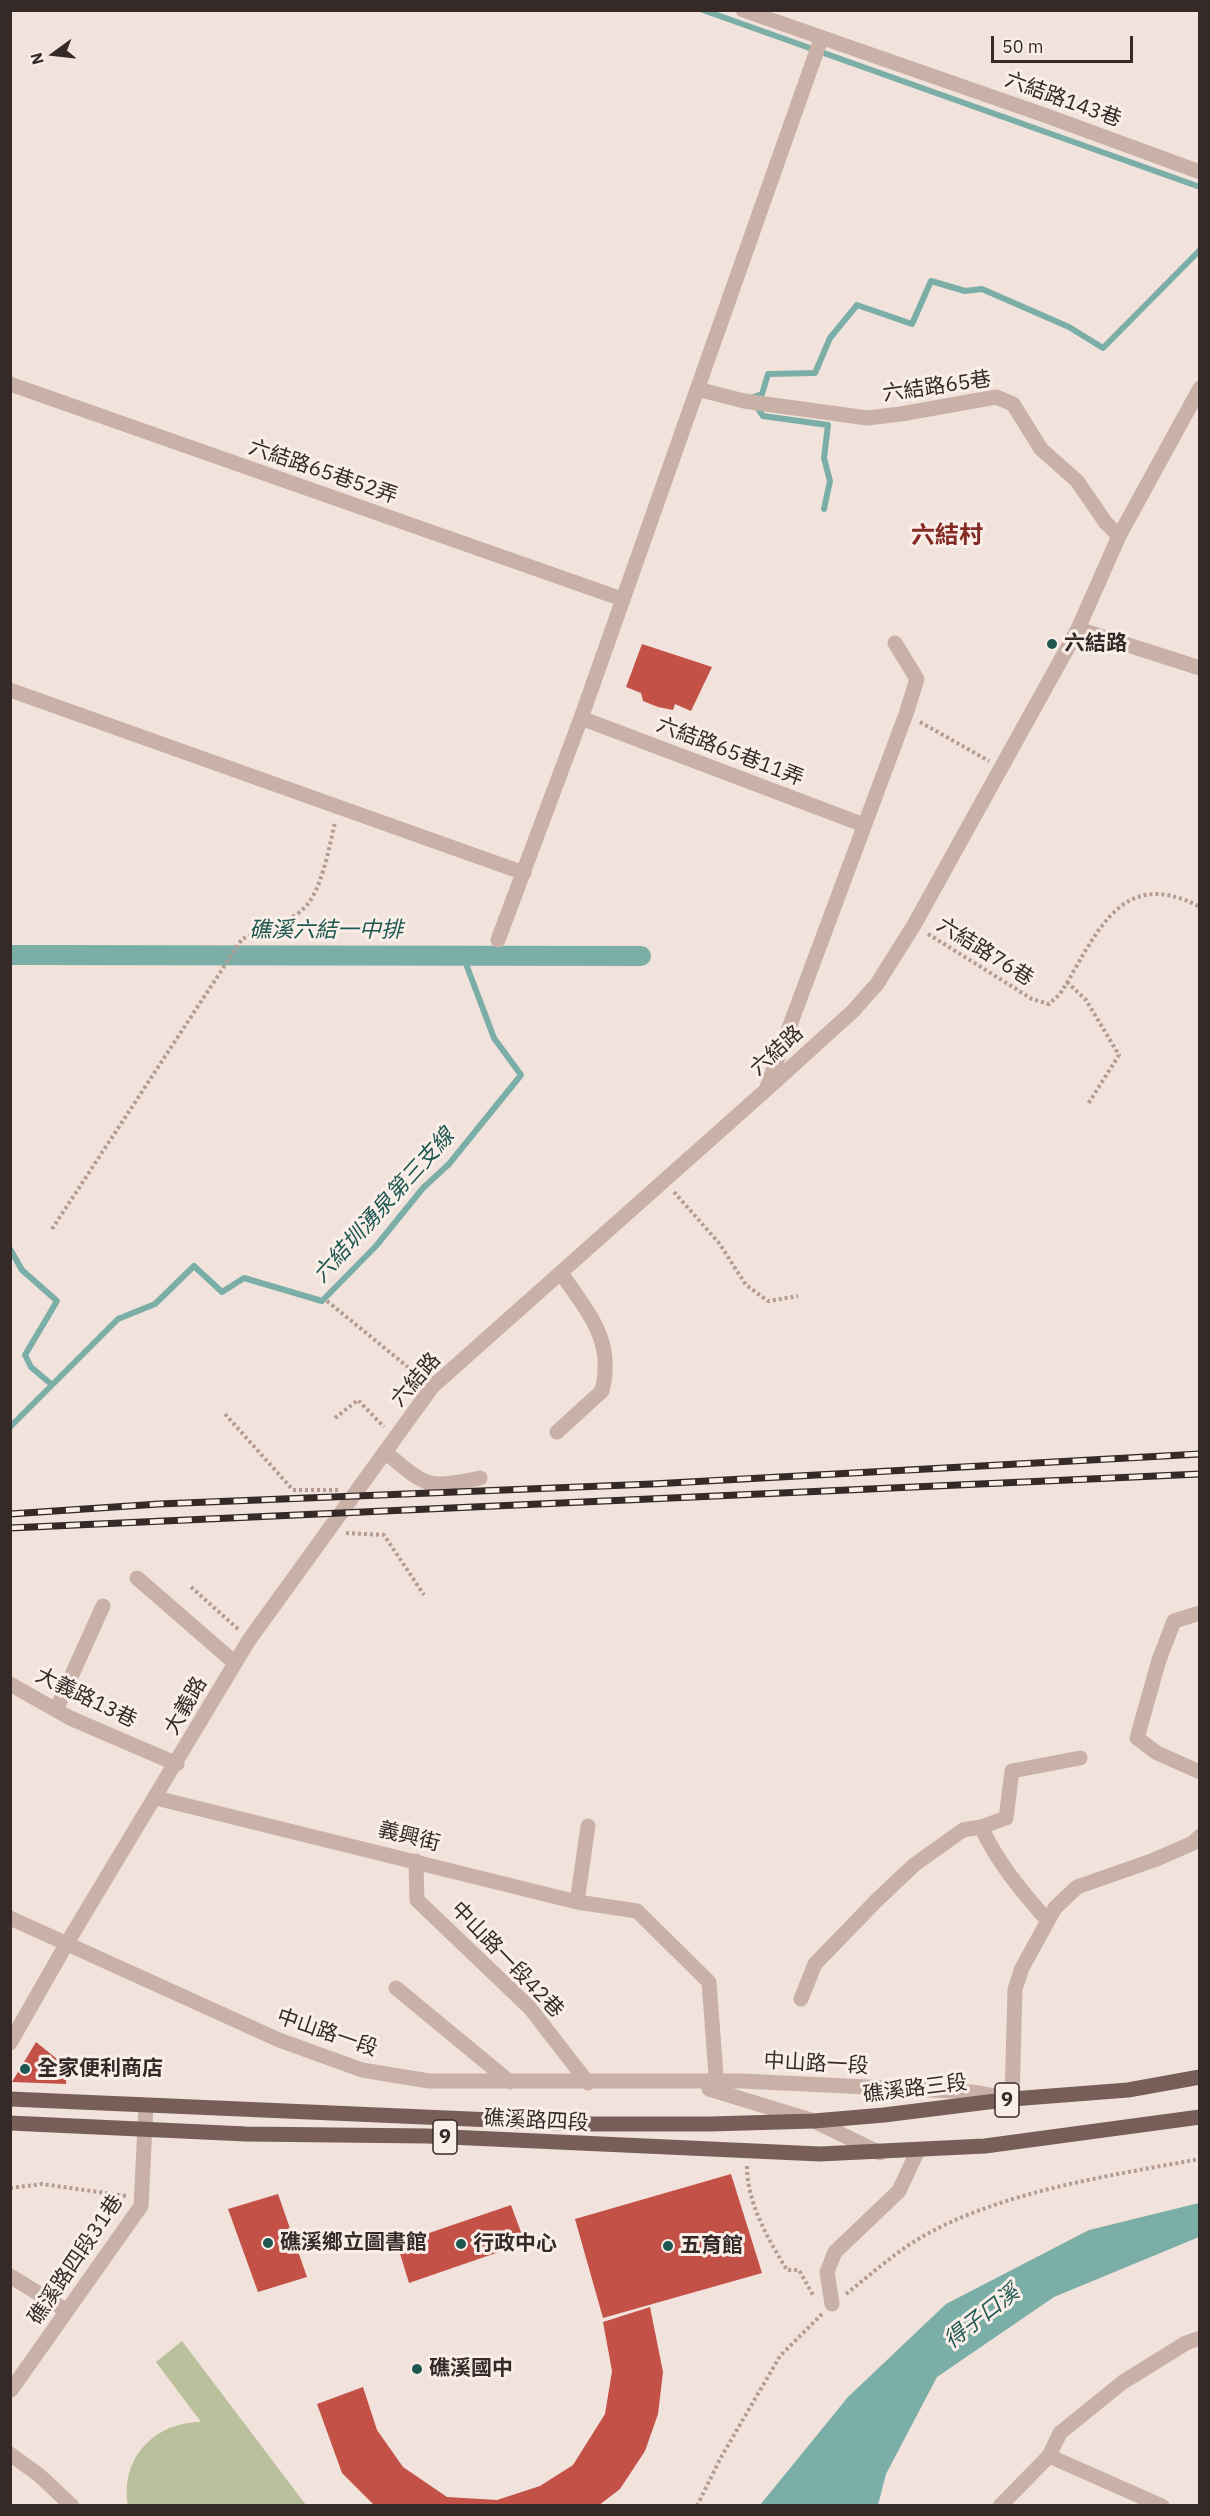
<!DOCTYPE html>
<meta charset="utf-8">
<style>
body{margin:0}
#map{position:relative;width:1210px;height:2516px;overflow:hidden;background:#f1e3dc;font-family:"IBM Plex Sans",sans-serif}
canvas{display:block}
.frame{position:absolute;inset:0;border:12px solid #362a28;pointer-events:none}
.north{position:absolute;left:24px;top:24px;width:60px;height:60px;-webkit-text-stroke:4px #f9eee8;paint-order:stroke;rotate:255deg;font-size:16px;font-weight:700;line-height:24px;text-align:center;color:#362a28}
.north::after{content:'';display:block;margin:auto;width:21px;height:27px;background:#362a28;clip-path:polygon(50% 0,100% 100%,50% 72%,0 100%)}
.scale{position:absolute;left:991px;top:36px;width:142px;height:27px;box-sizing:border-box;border:3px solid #362a28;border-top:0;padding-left:8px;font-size:18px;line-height:21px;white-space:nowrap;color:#362a28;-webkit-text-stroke:4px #f9eee8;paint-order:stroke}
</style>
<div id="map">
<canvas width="1210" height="2516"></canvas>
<div class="frame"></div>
<div class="north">N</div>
<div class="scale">50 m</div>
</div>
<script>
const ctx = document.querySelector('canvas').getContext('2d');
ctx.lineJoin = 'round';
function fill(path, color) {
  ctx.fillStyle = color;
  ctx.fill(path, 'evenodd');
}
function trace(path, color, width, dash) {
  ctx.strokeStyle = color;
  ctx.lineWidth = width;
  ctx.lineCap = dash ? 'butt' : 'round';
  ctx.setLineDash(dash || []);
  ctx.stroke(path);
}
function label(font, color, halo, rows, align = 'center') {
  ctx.font = font + ' "IBM Plex Sans","Noto Sans TC",sans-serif';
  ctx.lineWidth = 6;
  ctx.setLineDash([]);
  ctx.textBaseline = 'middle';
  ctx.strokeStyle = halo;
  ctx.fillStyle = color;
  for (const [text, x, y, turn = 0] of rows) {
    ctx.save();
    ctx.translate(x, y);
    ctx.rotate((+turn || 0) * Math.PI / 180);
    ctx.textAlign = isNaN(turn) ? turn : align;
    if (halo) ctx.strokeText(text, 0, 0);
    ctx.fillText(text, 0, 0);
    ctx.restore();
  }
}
const green = new Path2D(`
 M 182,2341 L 306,2505 L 128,2505 C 120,2458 155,2422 201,2422 L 156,2362 Z`);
const water = new Path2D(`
 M 1199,2203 L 1199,2237 L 1054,2297 L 937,2377 L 886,2474 L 878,2505 L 760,2505 L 848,2397 L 946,2304 L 1089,2230 Z`);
const stream = new Path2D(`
 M 703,10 L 1200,187
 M 824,509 L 830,481 L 824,458 L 828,425 L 763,416 L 751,398 L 762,394 L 768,374 L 815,373 L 830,338 L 857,305 L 912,324 L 931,281 L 965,291 L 982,289 L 1069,327 L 1103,348 L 1200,250
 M 10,1249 L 22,1270 L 57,1301 L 25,1355 L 31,1367 L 51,1384
 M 10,1427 L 118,1319 L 155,1304 L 194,1266 L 222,1292 L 244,1278 L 322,1301 L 376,1246 L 423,1188 L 449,1164 L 521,1075 L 494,1038 L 463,956`);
const canal = new Path2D(`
 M 10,955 L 641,956`);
const building = new Path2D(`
 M 642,644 L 712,667 L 691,711 L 675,704 L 673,710 L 658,707 L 643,701 L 641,693 L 626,687 Z
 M 36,2042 L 67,2067 L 66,2084 L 12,2082 Z
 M 731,2174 L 762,2273 L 603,2318 L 575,2219 Z
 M 278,2194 L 307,2277 L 258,2292 L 228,2209 Z
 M 511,2205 L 525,2243 L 409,2283 L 397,2244 Z
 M 650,2307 L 663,2372 L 658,2414 L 645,2451 L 620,2489 L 598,2506 L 375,2506 L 342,2473 L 317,2404 L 363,2387 L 377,2430 L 403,2467 L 447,2497 L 497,2500 L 540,2486 L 573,2465 L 605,2414 L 612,2371 L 603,2322 Z`);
const path = new Path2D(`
 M 920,722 L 989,761
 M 928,934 L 1032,999 L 1049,1004 L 1060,994 C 1096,937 1119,864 1200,907
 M 1067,982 L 1086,1000 L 1119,1055 L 1088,1104
 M 674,1192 L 719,1243 L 746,1285 L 768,1301 L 798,1296
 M 52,1229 L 242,939 C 263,930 297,921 310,901 C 323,881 330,845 335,822
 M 327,1301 L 420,1377
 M 225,1414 L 293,1490 L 339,1490
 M 335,1418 L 358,1400 L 384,1427
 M 346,1533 L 384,1535 L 424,1595
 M 191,1587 L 238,1629
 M 747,2166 C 747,2203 768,2239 787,2270 L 799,2270 L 814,2297
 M 10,2188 L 42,2184 L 126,2196
 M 846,2294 C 869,2276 891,2256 915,2241 C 995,2192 1108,2176 1200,2159
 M 697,2506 L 720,2459 L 780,2356 L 822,2314`);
const minor = new Path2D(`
 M 743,10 L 1047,116 L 1200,172
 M 10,384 L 622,599
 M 697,389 L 744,401 L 867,418 L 901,414 L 996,397 L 1013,404 L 1041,449 L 1077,481 L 1106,523 L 1119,536
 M 1078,629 L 1200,668
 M 10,690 L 524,873
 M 581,718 L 864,825
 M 498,940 L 581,718 L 821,39
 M 767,1087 L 906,714 L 917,679 L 895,643
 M 557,1432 L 602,1391 C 615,1340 588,1313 561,1273
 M 385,1452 C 427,1487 426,1489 480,1478
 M 137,1578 L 235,1663
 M 1200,1613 L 1174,1621 L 1159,1660 L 1137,1738 L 1157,1753 L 1200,1772
 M 10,1684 L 70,1718 L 177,1764
 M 56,1710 L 103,1606
 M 156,1798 L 577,1902 L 588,1826
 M 416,1861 L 417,1900 L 530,2008 L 588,2083
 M 577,1902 L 637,1911 L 709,1982 L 717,2089
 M 10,1918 L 279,2040 L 362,2070 L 429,2081 L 742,2081 L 972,2092 L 1012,2099 L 1015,1989 L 1022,1968 L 1055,1908 L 1077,1887 L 1154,1860 L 1193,1843 L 1200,1836
 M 1048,1921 C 1022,1892 998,1863 981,1827 L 1006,1818 L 1012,1771 L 1080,1758
 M 396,1988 L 510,2082
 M 801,1999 L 815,1964 L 876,1901 L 914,1865 L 963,1830 L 981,1827
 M 10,2043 L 67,1943 L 249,1640 L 432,1387 L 766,1090 L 853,1011 L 877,984 L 914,925 L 1078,629 L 1119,536 L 1200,388
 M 709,2089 L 814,2121 L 880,2153
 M 10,2276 L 67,2311
 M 832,2304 L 827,2272 L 835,2252 L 899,2191 L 918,2150
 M 11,2390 L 141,2206 L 146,2106
 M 10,2454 L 39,2475 L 72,2506
 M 1049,2456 L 1162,2506
 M 1000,2506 L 1049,2456 L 1060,2433 L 1123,2382 L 1186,2343 L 1200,2338`);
const major = new Path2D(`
 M 10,2099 L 585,2124 L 710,2124 L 814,2121 L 884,2115 L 1012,2099 L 1128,2090 L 1200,2077
 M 10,2123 L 246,2134 L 427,2136 L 820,2154 L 985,2146 L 1200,2117`);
const rail = new Path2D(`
 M 10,1514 L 159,1504 L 652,1484 L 1200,1454
 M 10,1528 L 1200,1474`);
const markers = [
 [1052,644,6,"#1e5751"],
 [25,2069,6,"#1e5751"],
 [268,2243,6,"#1e5751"],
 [461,2244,6,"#1e5751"],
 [668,2246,6,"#1e5751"],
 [417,2369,6,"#1e5751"]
];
const shields = [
 [1007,2100,24],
 [445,2137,24]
];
const shieldNames = [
 ["9",1007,2100],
 ["9",445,2137]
];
const streetNames = [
 ["六結路143巷",1063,100,20],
 ["六結路65巷",937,387,-8],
 ["六結路65巷52弄",323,472,19],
 ["六結路65巷11弄",730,752,21],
 ["六結路76巷",985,952,32],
 ["六結路",777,1051,-42],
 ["六結路",416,1380,-49],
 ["大義路13巷",86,1698,26],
 ["大義路",186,1706,-60],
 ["義興街",409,1837,14],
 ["中山路一段42巷",507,1960,46],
 ["中山路一段",327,2033,19],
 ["中山路一段",816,2064,3],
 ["礁溪路三段",915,2089,-7],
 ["礁溪路四段",536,2121,3],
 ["礁溪路四段31巷",76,2260,-56]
];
const poiNames = [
 ["六結路",1064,644],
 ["全家便利商店",37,2069],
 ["礁溪鄉立圖書館",280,2243],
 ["行政中心",473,2244],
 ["五育館",680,2246],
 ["礁溪國中",429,2369]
];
const waterNames = [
 ["礁溪六結一中排",326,931],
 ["六結圳湧泉第三支線",384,1206,-48],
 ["得子口溪",982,2317,-38]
];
const quarterNames = [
 ["六結村",947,536]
];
fill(green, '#bac09c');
fill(water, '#7baea7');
trace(stream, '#7baea7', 6);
trace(canal, '#7baea7', 20);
fill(building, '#c35148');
trace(path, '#b59b92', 4, [3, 3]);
trace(minor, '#c9b1a8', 15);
trace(major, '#785e59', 15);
trace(rail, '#362a28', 7);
trace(rail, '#f9eee8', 4.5, [14]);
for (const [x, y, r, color] of markers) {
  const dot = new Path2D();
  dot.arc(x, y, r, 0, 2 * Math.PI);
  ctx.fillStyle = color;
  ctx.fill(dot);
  trace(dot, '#f9eee8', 2);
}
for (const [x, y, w] of shields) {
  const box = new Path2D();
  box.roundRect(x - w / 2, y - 17, w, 34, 4.5);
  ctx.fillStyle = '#f9eee8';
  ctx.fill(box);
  trace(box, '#362a28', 1.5);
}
label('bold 20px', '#362a28', null, shieldNames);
label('21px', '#362a28', '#f9eee8', streetNames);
label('bold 21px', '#362a28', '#f9eee8', poiNames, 'left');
label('italic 22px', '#1e5751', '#f9eee8', waterNames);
label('bold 24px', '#832a23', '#f9eee8', quarterNames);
</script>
